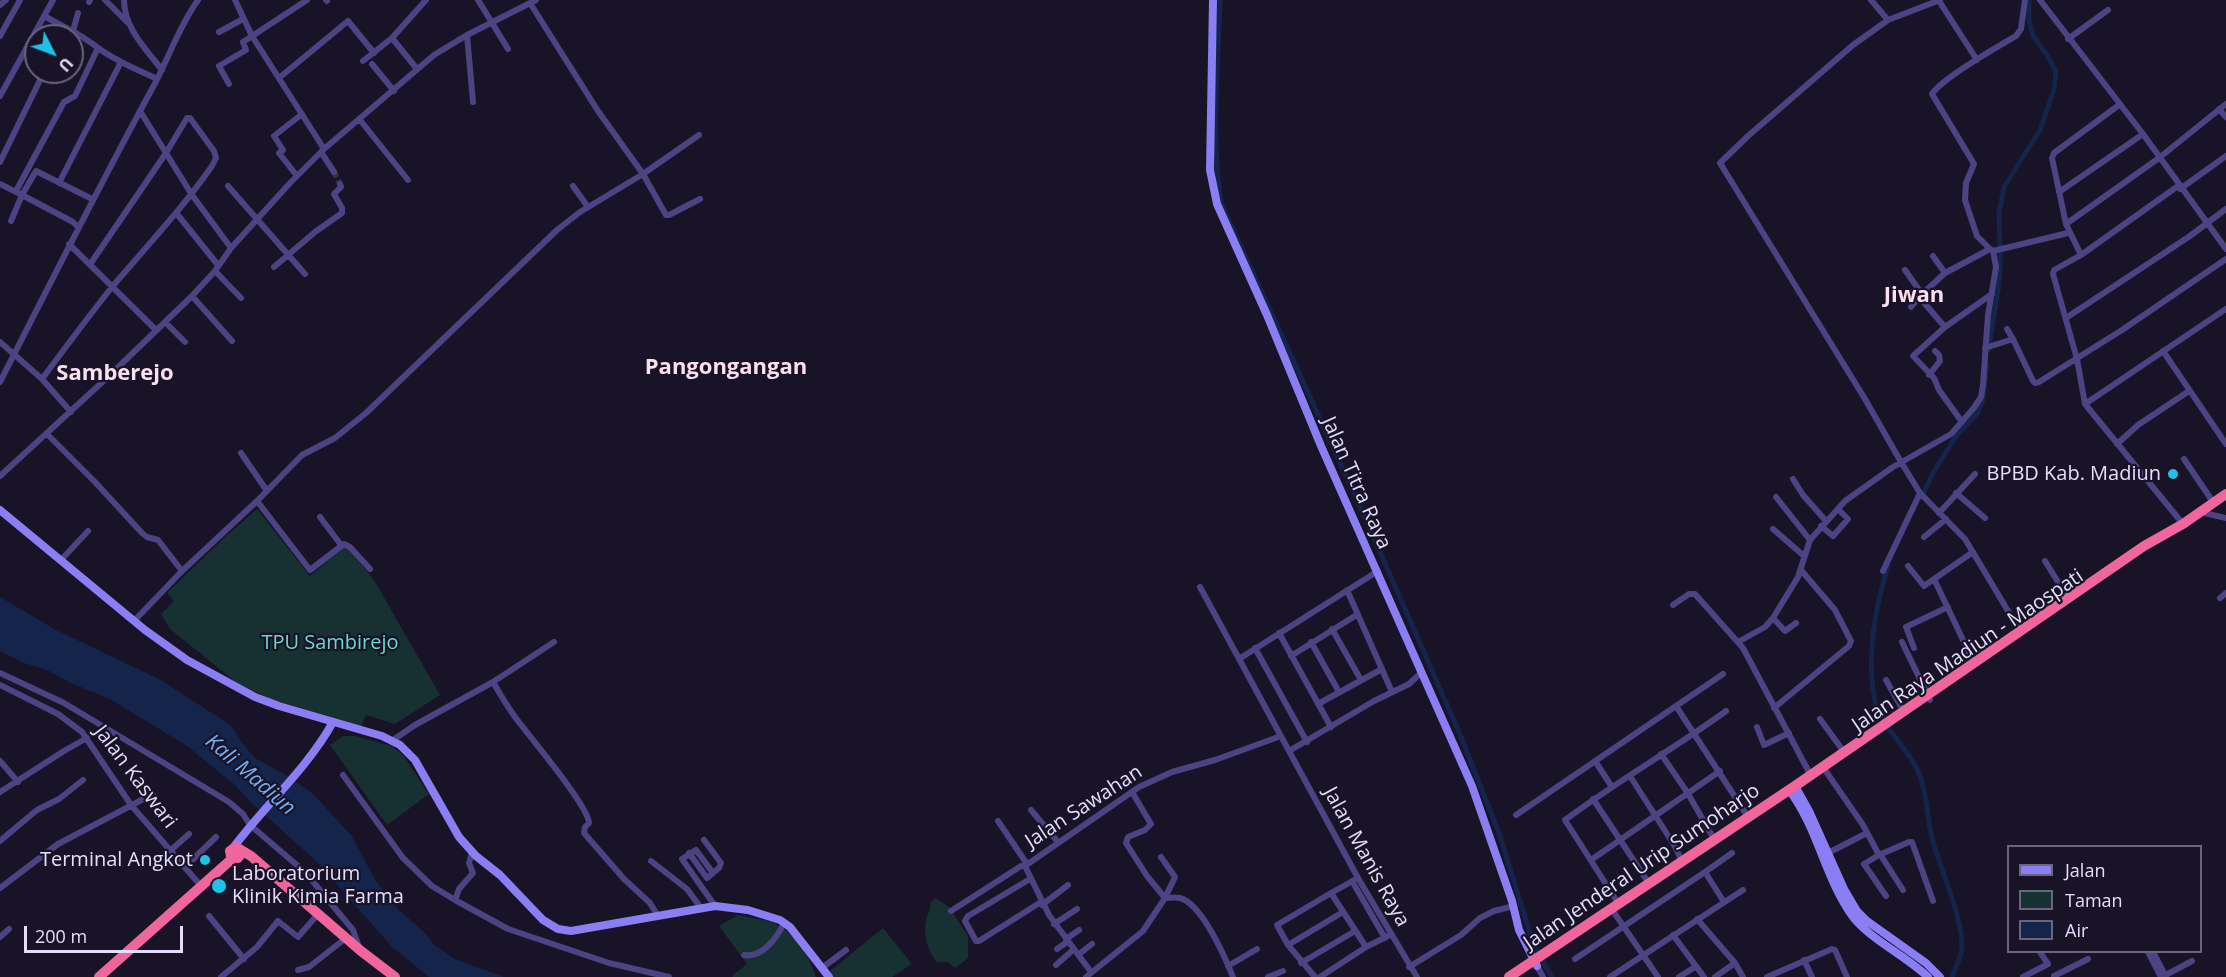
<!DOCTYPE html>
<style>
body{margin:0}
#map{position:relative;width:2226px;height:977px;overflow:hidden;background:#191328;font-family:"Open Sans",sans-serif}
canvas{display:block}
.legend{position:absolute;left:2007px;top:845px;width:195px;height:108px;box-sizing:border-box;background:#191328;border:2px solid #6a647d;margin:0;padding:8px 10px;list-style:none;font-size:18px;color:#e4ddfc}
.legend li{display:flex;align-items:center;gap:12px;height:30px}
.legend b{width:30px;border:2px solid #6a647d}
.north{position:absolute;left:24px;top:24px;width:60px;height:60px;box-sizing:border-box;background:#191328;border:2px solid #6a647d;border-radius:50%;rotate:132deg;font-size:16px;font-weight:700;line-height:24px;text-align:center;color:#e4ddfc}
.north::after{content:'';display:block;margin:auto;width:21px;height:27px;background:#1dc2e9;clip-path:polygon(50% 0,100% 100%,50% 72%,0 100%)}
.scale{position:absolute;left:24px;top:926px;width:159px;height:27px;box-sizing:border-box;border:3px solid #e4ddfc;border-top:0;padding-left:8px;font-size:18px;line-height:21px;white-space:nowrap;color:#e4ddfc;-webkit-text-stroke:4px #191328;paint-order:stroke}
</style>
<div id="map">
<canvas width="2226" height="977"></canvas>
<ul class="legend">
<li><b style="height:8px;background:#8b7ef2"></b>Jalan</li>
<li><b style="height:16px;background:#173032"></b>Taman</li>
<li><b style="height:16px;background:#14244b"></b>Air</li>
</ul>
<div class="north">U</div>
<div class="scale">200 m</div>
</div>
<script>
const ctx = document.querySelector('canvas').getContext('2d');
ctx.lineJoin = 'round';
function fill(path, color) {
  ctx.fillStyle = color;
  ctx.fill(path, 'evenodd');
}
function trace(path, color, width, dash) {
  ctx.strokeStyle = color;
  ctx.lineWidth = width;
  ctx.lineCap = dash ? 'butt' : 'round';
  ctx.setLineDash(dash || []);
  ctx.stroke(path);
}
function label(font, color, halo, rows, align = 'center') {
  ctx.font = font + ' "Open Sans",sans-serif';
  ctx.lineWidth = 4.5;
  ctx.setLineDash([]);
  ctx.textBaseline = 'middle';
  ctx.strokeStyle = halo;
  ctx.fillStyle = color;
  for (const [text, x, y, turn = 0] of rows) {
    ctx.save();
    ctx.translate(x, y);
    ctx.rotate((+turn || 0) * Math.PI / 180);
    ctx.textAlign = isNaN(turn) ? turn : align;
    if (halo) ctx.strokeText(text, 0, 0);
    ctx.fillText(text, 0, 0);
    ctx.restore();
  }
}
const green = new Path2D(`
 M 257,509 L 310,576 L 346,546 L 374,580 L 440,695 L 395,724 L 366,715 L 361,726 L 271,699 L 237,683 L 170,629 L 161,614 L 174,601 L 167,593 L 225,537 Z
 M 343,736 L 355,736 L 392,746 L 403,755 L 429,794 L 387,825 L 330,745 Z
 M 936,898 L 949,907 L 968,936 L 968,958 L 955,968 L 948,962 L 937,962 C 928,951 923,936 926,921 C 927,914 931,911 930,903 Z
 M 738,915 C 750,918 765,919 776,924 C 796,934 810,957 816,977 L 733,977 L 732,976 L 747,964 L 719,926 Z
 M 883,928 L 912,964 L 892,977 L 833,977 L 829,972 Z`);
const water = new Path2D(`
 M 0,597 L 56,630 L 159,679 L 232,726 L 242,743 L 255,758 L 288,776 L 313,794 L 351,835 L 376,881 L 398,909 L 425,933 L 434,945 L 455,959 L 504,977 L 429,977 L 392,947 L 317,862 L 254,805 L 235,785 L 187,746 L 110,699 L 71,683 L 47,670 L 24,663 L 0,651 Z`);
const canal = new Path2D(`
 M 1220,0 C 1218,67 1211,137 1221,203 L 1355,495 L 1459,732 L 1499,833 L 1533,943 L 1552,977
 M 2000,246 L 1999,213 L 2004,187 L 2040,130 L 2054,90 L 2056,72 L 2047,55 L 2033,36 L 2029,21 L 2029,0
 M 1989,350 C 1992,317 2002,285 2000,252
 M 1921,498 L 1933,473 L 1956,436 L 1977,414 L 1983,400 L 1987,365
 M 1888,566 C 1875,607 1866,658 1875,701 C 1880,724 1905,746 1916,767 C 1928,790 1926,817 1933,842 C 1942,873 1962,916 1962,947 C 1962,956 1955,968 1952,977`);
const streetTunnel = new Path2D(`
 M 334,172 L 340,184`);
const street = new Path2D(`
 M 105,0 L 127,22
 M 124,0 C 124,28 146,49 162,70
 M 235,0 L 252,36 L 324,149
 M 326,0 L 327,1
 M 478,0 L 508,49
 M 1871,0 L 1888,20
 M 1940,0 L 1888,20 L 1853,45 L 1748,136 L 1720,163 L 1865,399 L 1901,462 L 1920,493 L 1965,539 L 2020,631
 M 2040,0 L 2143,134 L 2226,249
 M 1939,1 L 1977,60
 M 89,2 L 90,0
 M 530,3 L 598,111 L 643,174 L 666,215 L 669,215 L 700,199
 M 0,5 L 6,0
 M 44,16 L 68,29 L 64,36
 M 68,29 C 81,35 89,41 101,50 C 118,62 138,70 157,79
 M 73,31 L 78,13
 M 219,32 L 243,19
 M 467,35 L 473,102
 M 0,36 L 20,0
 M 392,38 L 417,69
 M 2068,39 L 2108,10
 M 363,61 L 392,38 L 426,0
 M 372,64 L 394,91
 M 279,78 L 348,21 L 374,53
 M 229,84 L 219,66 L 246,50 L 243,42 L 307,0
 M 0,96 L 53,0
 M 2219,109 L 2226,117
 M 140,111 L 192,195 L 231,248
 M 360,120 L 408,180
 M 321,152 L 334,172
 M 0,162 L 44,72
 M 297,176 L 279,153 L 283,150 L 274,136 L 302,114
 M 59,183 L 121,62
 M 0,184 L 22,195 L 36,171 L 92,199
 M 228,186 L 305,274
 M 573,186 L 588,207
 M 2178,186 L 2081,255 L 2054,270 L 2053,274 L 2077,359 L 2085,404 L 2183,524
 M 2180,189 L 2226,156
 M 16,191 L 64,102 L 75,96 L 98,48
 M 2059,192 L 2143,134
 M 177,214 L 218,265
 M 11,221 L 22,195 L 73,222 L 78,227
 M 2066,224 L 2159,158 L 2226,104
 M 69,244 L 156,330
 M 1990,249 L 1977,236 L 1965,200 L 1966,183 L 1974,164 L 1932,94 C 1942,78 1997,47 2016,36 L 2021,29 L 2025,0
 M 1993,251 L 2068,233
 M 2081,255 L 2066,224 L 2052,158 L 2054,153 L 2119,105
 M 1933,256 L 1945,273
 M 274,267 L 315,232 L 342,213 L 342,208 L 334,194 L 341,187 L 340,184
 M 1905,270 L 1922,294
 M 215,271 L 241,298
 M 192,296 L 232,341
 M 1911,307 L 1919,297 L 1945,327
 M 2066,318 L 2190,236 L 2226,209
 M 165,322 L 185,342
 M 2007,329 L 2013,339
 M 0,342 L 42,379 L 71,412
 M 1985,348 L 2013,339 L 2033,381 L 2035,383 L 2039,382 L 2122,330 L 2226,259
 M 2163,351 L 2226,444
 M 1929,375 L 1940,361 L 1939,355 L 1935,351
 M 42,379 C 65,348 88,317 112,287 C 146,247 182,209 212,166 L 216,158 L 214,151 L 190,118 L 187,118 L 166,153 L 91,263
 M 0,382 C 50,284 99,186 152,89 C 168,60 178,28 198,0
 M 2085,404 L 2226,309
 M 1962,422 L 1939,390 L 1934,378 L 1913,356 L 1945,327 L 1992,294
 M 47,434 L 95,482 L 142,533 L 147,537 L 158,540 L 182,571
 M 2117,444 L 2138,425 L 2189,391
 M 241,453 L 267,491
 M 2184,459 L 2213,502
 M 0,476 L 110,375 L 192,296 L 215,271 L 231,248 L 290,183 L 324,149 L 434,55 L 467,35 L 536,0
 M 1793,479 L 1803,495 L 1826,521
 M 1956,493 L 1985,518
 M 1776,497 L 1810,540
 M 2200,512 L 2226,518
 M 1939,513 L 1975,474
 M 320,517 L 341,545
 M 1821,526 L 1833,536 L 1848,519 L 1838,509
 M 1773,529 L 1804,556
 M 1924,537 L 1946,519
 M 61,560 L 88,531
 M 2045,561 L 2068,598
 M 1908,566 L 1924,586 L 1973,552
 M 370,569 L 350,547 L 344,544 L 310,570 L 257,501 L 302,455 L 335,438 L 366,413 L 557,230 L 580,212 L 643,174 L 699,135
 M 1883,571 L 1920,493
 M 1934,579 L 1974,663
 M 1200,587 L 1289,751 L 1374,701 L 1409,684 L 1422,672
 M 1347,590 L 1392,692
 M 2220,598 L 2226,593
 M 1673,605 L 1689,594 L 1695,594 L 1743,648 L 1810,774
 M 1773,618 L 1785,631 L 1796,623
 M 134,621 L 182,571 L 257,501
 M 1332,629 L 1361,680
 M 1279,633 L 1331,727
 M 1311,642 L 1339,692
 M 1738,642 L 1765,627 L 1773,618 L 1798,577 L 1810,540 L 1845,501 L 1893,467 L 1951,434 L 1973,409 L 1981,397 L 1983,385 L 1988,315 L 1996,267 L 1993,251 L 1990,249 L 1945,273 L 1919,297
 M 1902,642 L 1930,700
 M 1255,648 L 1307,742
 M 1914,648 L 1906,627 L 1948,607
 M 1291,656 L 1358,614
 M 1239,659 L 1378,571
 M 0,673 L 64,703 L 229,802 L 243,814 L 250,825 L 305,872 L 353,930 L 360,950
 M 1886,680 L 1904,712
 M 493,682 C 500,694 507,706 515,717 C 529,736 588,805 589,823 L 585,827 L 584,833 L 624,879 L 650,903 L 658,916
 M 0,685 L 58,714 L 82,732 L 131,805 L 201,886
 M 1318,704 L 1382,669
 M 1676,706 L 1748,817
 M 1774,708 L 1849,646 L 1851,641 L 1835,610 L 1801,570
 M 1820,719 L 1844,752
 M 1757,727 L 1764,745 L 1789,733
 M 393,740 L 415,725 L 493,682 L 554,642
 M 1289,751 L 1358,878 L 1417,977
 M 1661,754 L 1687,792 L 1714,839
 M 0,761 L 18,782
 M 1595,761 L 1612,787
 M 1825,770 L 1863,825 L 1879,855 L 1909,842 L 1912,842 L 1933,901
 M 343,775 L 403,858 L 432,886 L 455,900 L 508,929 L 609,963 L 669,977
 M 1630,776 L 1674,845 L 1682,861
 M 0,792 L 64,751 L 87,738
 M 1132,792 L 1151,824 L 1145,830 L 1128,837 L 1126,843 L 1147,876 L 1165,898
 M 1593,799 L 1648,882
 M 1031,810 L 1058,842
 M 1516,815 L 1723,674
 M 998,821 L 1027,864
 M 0,841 L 37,810 L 59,799 L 83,780
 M 171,850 L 189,834
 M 689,853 L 707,878 L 719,868 L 721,863 L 704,840
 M 1828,853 L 1867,833
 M 1880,854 L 1903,890
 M 1879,855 L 1864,864 L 1886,896
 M 1591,860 L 1720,771
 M 651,861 L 687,889 L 701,908
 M 185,867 L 216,837
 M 1705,872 L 1732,853
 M 713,873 L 696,850 L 682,859 L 715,906
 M 1358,878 L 1331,893 L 1366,947 L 1390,935
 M 1030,879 L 968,916 L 965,921 L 976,941 L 979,941 L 1041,902
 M 1352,881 L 1385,938
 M 0,888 L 58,844 L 153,794
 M 1165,898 C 1170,898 1175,897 1180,898 C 1202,904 1225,957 1233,977
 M 455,900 L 459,889 L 473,873 L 469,863 L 472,852
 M 1618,903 L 1565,820 C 1617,781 1674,749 1726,711
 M 1042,905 L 1068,885
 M 1611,908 L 1658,977
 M 951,911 L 1021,866 L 1025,866
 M 209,916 L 244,959
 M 1697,919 L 1735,963 L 1743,977
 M 1054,924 L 1077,909
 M 1673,935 L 1704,977
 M 0,937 L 9,929
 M 1066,939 L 1079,930
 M 1288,945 L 1343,912
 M 1057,949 L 1067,942
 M 2148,952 L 2161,977
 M 2153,952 L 2166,977
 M 744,955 C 762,958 777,938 784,923
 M 1078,955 L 1092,944
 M 1575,959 L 1705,872 L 1724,902
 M 1804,960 L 1812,977
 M 1301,963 L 1355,931
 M 1056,965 L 1073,950
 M 1228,966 L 1257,949
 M 1537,966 L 1543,977
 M 1409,967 L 1461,935 L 1480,918 L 1494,911 L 1514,906
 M 822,968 L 846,950
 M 298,970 L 309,967 L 346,938
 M 1091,972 L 1049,915 L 1025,866 L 1139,787 L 1172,772 L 1215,760 L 1281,736
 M 2054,976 L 2088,959
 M 221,977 L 257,947 L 278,921 L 298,937 L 318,914
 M 1086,977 L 1143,931 L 1165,898 L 1175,877 L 1161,857
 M 1268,977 L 1283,971
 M 1315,977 L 1288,945 L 1277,925 L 1331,893
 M 1320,977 L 1366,947
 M 1610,977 L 1743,890
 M 1679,977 L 1695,967
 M 1715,977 L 1735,963
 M 1767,977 L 1832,949 L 1835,950 L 1847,977
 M 2023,977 L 2048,964 L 2040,952
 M 2162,977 L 2192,961`);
const secondary = new Path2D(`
 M 1213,0 L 1210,170 L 1217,204 L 1267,315 L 1321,446 L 1472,786 L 1512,901 L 1519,930 L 1537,966
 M 0,510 L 145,630 L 187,660 L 255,697 L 279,706 L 382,736 L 400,745 L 415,760 L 459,837 L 476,856 L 500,875 L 543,920 L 558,929 L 571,931 L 715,906 L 748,910 L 780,920 L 790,927 L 829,977
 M 1795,786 L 1809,811 L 1844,889 L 1857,911 L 1867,921 L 1926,963 L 1940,977
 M 1789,790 C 1818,828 1825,879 1853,917 C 1870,939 1906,956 1928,977
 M 233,848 C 265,805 307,769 333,722`);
const highway = new Path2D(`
 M 241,850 L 241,854 L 238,858 L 231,856 L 230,851 L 236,847 L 251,856 L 361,951 L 395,977
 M 99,977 L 233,858
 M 1509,977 L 1795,786 L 2144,546 L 2183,524 L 2226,494`);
const markers = [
 [2173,474,6,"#1dc2e9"],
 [205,860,6,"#1dc2e9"],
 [219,886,8,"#1dc2e9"]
];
const poiNames = [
 ["BPBD Kab. Madiun",2161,474],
 ["Terminal Angkot",193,860],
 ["Laboratorium",232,874,"left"],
 ["Klinik Kimia Farma",232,897,"left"]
];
const streetNames = [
 ["Jalan Titra Raya",1356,483,66],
 ["Jalan Raya Madiun - Maospati",1968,651,-34],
 ["Jalan Kaswari",135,777,53],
 ["Jalan Sawahan",1084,807,-33],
 ["Jalan Manis Raya",1366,857,61],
 ["Jalan Jenderal Urip Sumoharjo",1642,867,-34]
];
const parkNames = [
 ["TPU Sambirejo",330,643]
];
const waterNames = [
 ["Kali Madiun",250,775,41]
];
const quarterNames = [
 ["Jiwan",1914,296],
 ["Pangongangan",726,368],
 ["Samberejo",115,374]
];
fill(green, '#173032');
fill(water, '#14244b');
trace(canal, '#14244b', 5);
trace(streetTunnel, '#373148', 6, [6, 3]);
trace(street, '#4b4382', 6);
trace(secondary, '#8b7ef2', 8);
trace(highway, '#f0659b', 10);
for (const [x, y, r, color] of markers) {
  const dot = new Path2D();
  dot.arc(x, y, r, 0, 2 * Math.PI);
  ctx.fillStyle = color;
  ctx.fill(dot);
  trace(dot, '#191328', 2);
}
label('20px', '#e4ddfc', '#191328', poiNames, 'right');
label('20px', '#e4ddfc', '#191328', streetNames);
label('20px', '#6fd6c5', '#191328', parkNames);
label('italic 21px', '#76adf1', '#191328', waterNames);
label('bold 22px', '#fcdfef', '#191328', quarterNames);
</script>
